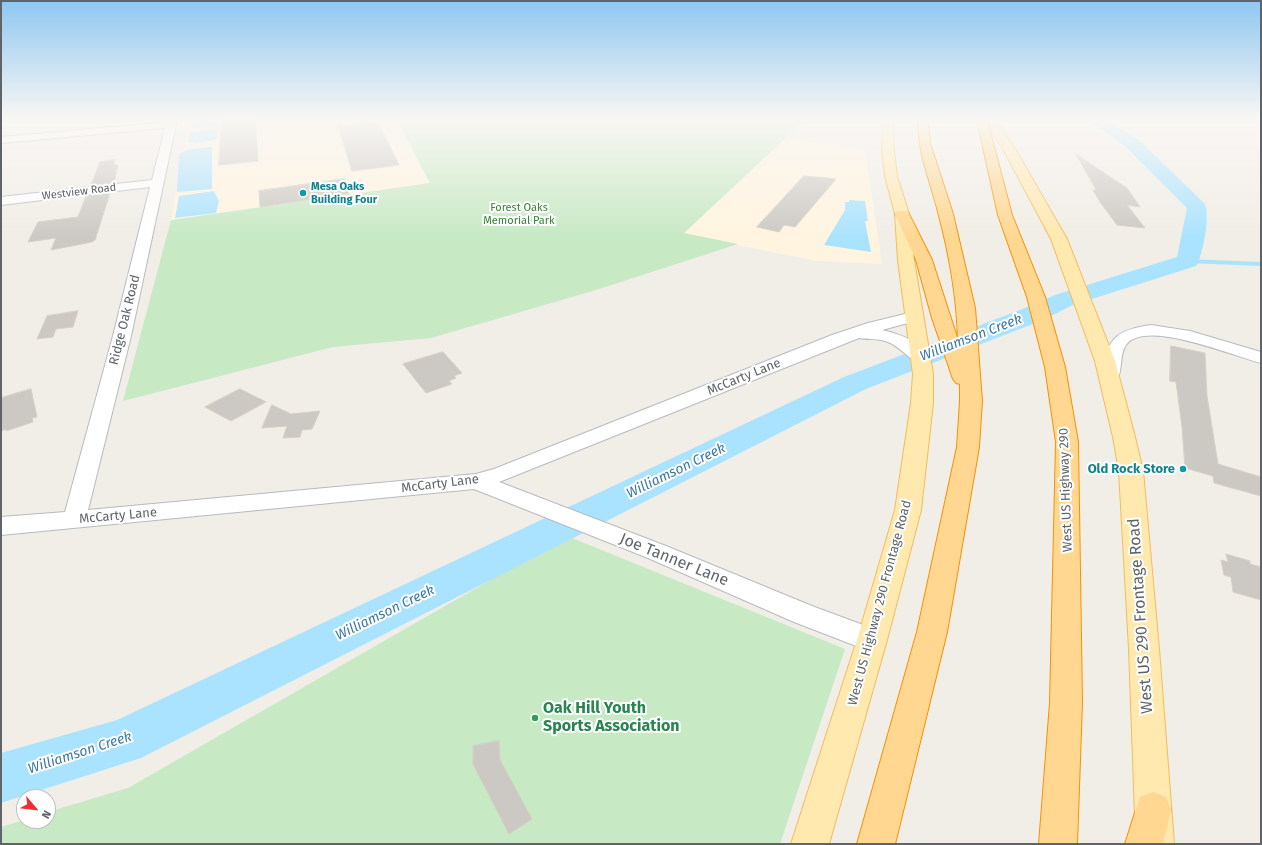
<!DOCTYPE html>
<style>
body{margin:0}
#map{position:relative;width:1262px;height:845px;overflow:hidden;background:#f1eee7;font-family:"Fira Sans",sans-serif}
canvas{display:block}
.frame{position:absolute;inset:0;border:2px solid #5e6468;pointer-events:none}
.north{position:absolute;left:16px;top:789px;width:40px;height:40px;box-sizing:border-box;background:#fff;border:1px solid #bfc1c3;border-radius:50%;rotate:118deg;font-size:11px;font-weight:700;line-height:16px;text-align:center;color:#5e6468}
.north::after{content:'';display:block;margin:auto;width:14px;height:18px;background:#f02f34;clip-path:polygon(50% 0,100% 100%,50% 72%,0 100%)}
</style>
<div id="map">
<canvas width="1262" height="845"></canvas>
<div class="frame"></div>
<div class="north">N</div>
</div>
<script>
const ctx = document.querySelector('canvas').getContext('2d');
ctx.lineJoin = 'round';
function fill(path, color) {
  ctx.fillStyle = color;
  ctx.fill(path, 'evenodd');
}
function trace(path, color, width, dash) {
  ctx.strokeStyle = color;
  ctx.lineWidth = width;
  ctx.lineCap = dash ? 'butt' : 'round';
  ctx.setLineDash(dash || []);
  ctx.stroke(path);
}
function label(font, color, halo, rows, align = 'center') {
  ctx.font = font + ' "Fira Sans",sans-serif';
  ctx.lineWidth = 4;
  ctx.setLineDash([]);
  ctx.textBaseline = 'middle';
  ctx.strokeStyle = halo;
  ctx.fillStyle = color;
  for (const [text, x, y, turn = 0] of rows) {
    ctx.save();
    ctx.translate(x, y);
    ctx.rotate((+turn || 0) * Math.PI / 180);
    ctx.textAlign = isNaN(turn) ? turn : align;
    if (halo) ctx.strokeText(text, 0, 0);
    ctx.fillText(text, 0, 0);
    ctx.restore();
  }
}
const commercial = new Path2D(`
 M 189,120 L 397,120 L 430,183 L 171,220 Z
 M 786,138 L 865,149 L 882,264 L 817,261 L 683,234 Z`);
const green = new Path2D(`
 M 397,120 L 805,120 L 684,233 L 738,244 L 596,290 L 431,338 L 333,347 L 123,401 L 171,220 L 430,183 Z
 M 567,536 L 845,649 L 780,844 L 1,844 L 1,827 L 24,820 L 48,821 L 48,812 L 128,788 Z`);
const water = new Path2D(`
 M 193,120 L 218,120 L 215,127 L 192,128 Z
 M 214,129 L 217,129 L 217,138 L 215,140 L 195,143 L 188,141 L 191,132 Z
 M 212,147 L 212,189 L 177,192 L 179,154 L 189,149 Z
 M 214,191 L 219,201 L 216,213 L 175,218 L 179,196 Z
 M 849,200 L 865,201 L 868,221 L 865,221 L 871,252 L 824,245 L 845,210 L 845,202 L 849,202 Z`);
const stream = new Path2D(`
 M 1188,261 L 1261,264`);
const river = new Path2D(`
 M 1088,120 L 1107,120 L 1138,139 L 1204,203 C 1211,212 1203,256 1196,266 L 1073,305 L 1043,320 L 866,389 L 141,758 L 1,803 L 1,753 L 117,720 L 844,377 L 1025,308 L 1055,295 L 1177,257 L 1187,208 L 1126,147 Z`);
const building = new Path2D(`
 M 222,120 L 255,120 L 258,161 L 219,165 Z
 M 378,122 L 399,165 L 352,171 L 338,126 Z
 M 1076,154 L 1127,188 L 1140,207 L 1127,205 L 1145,228 L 1117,225 L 1100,202 L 1093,190 L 1096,190 Z
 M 115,160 L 114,165 L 118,165 L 114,183 L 91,185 L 100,162 Z
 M 804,176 L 836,179 L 795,227 L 784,225 L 779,232 L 757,227 Z
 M 344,179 L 349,194 L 260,207 L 259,191 Z
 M 110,193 L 95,240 L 92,242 L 51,250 L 56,238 L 28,242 L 38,222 L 78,217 L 86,196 Z
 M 78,311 L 73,327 L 56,329 L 53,337 L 37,339 L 47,316 Z
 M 1171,346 L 1205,353 L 1207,396 L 1218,464 L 1261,477 L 1261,496 L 1214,483 L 1213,476 L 1185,468 L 1182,427 L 1176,382 L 1170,381 Z
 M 443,352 L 462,373 L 454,376 L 456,378 L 449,381 L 452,384 L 426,393 L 403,364 Z
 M 31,389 L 37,417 L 32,418 L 33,422 L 6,431 L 6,429 L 1,431 L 1,398 Z
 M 240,389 L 266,402 L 231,421 L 205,407 Z
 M 272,405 L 291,414 L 320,411 L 312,429 L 302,430 L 300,437 L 283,438 L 287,426 L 262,428 Z
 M 1226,554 L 1250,561 L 1250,564 L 1261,567 L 1261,600 L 1233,592 L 1231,577 L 1224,575 L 1221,560 L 1228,562 Z
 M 499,741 L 500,760 L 532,819 L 509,834 L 473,764 L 473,746 Z`);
const minor = new Path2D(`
 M 167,120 L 177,120 L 131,336 L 88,510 L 476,474 L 494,469 L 832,335 L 868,323 L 913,312 L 919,314 L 921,317 L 919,320 L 882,330 C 901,334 918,341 929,357 L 926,361 C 911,365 902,347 888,342 C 878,338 869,340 859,338 L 499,482 L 666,546 L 812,606 L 882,632 L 886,640 L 882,648 L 872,652 L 794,622 L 648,558 L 474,489 L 1,535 L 1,517 L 65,512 L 113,336 L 150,187 L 1,205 L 1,197 L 152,180 L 165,128 L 1,143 L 1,137 L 167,122 Z
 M 1151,325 L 1190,331 L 1261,352 L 1261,363 C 1235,357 1145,318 1126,345 C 1119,355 1123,370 1117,380 L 1110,382 L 1103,380 L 1101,376 C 1107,340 1114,330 1151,325 Z`);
const major = new Path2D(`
 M 883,120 L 893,120 L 894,151 L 897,176 L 909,214 L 914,260 L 933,374 L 933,403 L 921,510 L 887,640 L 829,844 L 791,844 L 857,640 L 895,510 L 911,403 L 913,374 L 898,260 L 895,214 L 885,176 L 882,151 Z
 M 989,120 L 999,120 L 1003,131 L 1014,147 L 1067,239 L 1115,361 L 1135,437 L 1143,471 L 1159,649 L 1174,844 L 1136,844 L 1129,649 L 1119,471 L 1113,437 L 1095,361 L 1051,239 L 1002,147 L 991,131 Z`);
const highway = new Path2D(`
 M 918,120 L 928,120 L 930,143 L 953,214 L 975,308 L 982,401 L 979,447 L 947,632 L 895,844 L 857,844 L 917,632 L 957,447 L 960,401 L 960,384 L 956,383 L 953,379 L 932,318 L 916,260 L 895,214 L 897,211 L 907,211 L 909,214 L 932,260 L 958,340 C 957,298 949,253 938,212 C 930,180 918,154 918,120 Z
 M 977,120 L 987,120 L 1012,215 L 1045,297 L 1065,367 L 1078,442 L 1082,703 L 1077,844 L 1039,844 L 1050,703 L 1056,442 L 1045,367 L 1027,297 L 998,215 Z
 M 1153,792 L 1166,797 L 1171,810 L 1163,844 L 1125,844 L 1140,797 Z`);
const markers = [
 [303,193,4,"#0f9aa8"],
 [1183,469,4,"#0f9aa8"],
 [535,718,4,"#2e9e5b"]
];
const farCulturenames = [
 ["Mesa Oaks",311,187],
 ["Building Four",311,200]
];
const farStreetnames = [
 ["Westview Road",79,192,-7]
];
const farParknames = [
 ["Forest Oaks",519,208],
 ["Memorial Park",519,221]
];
const streetNames = [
 ["Ridge Oak Road",125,320,-76],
 ["McCarty Lane",744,377,-22],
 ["McCarty Lane",440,484,-7],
 ["West US Highway 290",1066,490,-92],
 ["McCarty Lane",118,516,-5],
 ["West US Highway 290 Frontage Road",880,603,-75]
];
const cultureNames = [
 ["Old Rock Store",1175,469]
];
const waterNames = [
 ["Williamson Creek",971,338,-21],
 ["Williamson Creek",676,471,-26],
 ["Williamson Creek",385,613,-26],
 ["Williamson Creek",80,753,-18]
];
const nearStreetnames = [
 ["Joe Tanner Lane",674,560,22],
 ["West US 290 Frontage Road",1141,616,-94]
];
const nearLeisurenames = [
 ["Oak Hill Youth",543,709],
 ["Sports Association",543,727]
];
fill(commercial, '#fff4df');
fill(green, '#c7e9c4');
fill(water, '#aae3ff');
trace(stream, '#aae3ff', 4);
fill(river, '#aae3ff');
fill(building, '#ccc9c4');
trace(building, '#d6cfc5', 1);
trace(minor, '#b7babe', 2);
trace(major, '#f6bb5b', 2);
trace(highway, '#f99100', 2);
fill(minor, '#fff');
fill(major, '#ffe9af');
fill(highway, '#ffd791');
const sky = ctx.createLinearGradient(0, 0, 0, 238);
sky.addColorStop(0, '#8fc7f1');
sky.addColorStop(0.5, '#f9f7f4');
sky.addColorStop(1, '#f9f7f400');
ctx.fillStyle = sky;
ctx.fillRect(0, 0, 1262, 238);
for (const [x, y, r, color] of markers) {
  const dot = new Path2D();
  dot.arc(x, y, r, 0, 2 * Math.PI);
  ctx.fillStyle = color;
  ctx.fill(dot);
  trace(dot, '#fff', 1.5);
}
label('bold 11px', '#0d838f', '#fff', farCulturenames, 'left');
label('11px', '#5e6468', '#fff', farStreetnames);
label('11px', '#378331', '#fff', farParknames);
label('13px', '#5e6468', '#fff', streetNames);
label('bold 13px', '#0d838f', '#fff', cultureNames, 'right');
label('italic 14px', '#3b79a4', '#fff', waterNames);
label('16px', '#5e6468', '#fff', nearStreetnames);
label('bold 16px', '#27864d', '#fff', nearLeisurenames, 'left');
</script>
